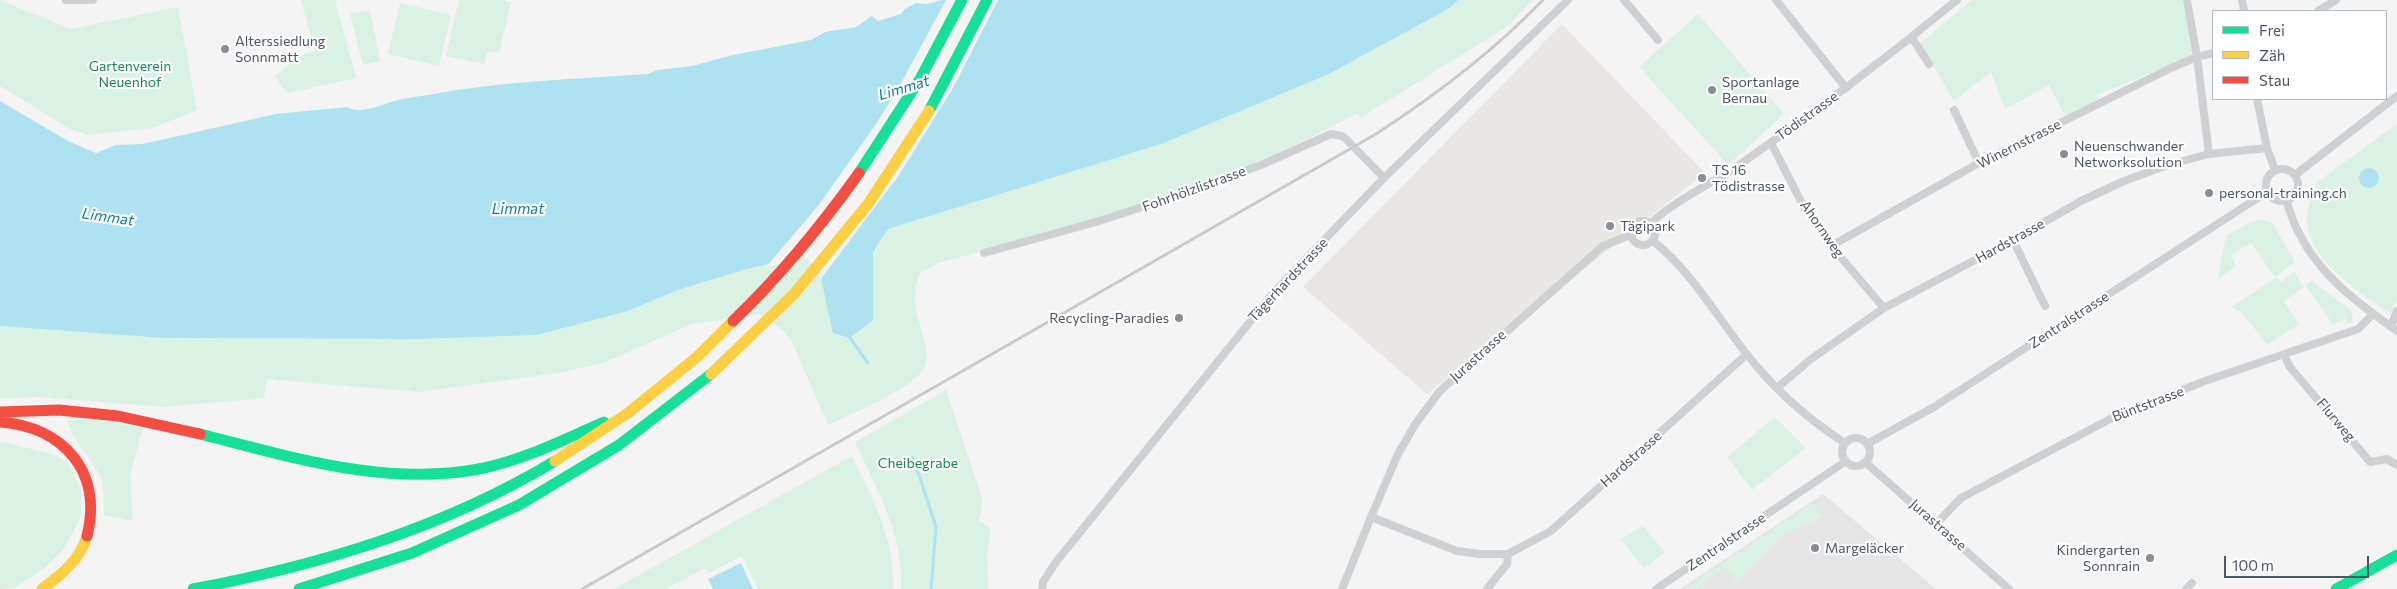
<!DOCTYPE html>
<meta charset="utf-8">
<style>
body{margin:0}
#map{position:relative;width:2397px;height:589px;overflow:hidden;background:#f4f4f4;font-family:Commissioner,sans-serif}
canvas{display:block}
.legend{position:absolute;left:2212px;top:10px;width:175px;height:90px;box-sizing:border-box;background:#fff;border:1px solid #b7bbc0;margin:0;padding:6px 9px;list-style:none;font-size:15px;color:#4a5661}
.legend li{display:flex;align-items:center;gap:10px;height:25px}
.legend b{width:25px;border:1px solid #b7bbc0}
.scale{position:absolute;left:2224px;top:556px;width:145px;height:22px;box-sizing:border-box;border:2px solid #4a5661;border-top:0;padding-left:6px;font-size:15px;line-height:18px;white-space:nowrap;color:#4a5661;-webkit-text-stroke:4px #fff;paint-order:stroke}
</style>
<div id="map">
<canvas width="2397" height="589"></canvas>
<ul class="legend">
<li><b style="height:6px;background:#16e098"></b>Frei</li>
<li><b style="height:6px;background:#ffcf43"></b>Zäh</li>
<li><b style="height:6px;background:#f24e42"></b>Stau</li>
</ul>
<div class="scale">100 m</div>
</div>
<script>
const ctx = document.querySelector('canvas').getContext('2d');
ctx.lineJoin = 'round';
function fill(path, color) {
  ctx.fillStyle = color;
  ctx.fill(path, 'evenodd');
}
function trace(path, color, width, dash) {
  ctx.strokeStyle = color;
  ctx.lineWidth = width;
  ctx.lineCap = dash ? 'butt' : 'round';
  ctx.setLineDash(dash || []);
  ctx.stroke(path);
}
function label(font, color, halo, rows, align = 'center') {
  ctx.font = font + ' Commissioner,sans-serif';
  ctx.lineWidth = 4.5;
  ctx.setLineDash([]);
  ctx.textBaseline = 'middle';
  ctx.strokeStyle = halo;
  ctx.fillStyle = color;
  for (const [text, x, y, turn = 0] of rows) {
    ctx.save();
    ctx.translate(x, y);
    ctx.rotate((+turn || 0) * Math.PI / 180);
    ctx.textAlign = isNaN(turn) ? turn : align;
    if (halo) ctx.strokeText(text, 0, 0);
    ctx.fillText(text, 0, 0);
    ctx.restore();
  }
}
const commercial = new Path2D(`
 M 1562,24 L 1705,173 L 1427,394 L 1303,287 Z`);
const education = new Path2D(`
 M 1823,494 L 1936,589 L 1680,589 L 1811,502 Z`);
const green = new Path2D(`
 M 0,0 L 71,29 L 178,7 L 197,110 L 152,128 L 88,135 L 70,129 L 0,86 Z
 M 301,0 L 335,0 L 356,78 L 287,93 L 275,76 L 301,55 L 315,51 Z
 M 459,0 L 502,0 L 511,2 L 499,53 L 487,51 L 484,64 L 446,56 Z
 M 1458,0 L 1532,0 L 1508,26 L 1360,118 L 1357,113 C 1228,186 1080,224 939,263 L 920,273 C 911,298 916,311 923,336 C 926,346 929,355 925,366 C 917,387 851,414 828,425 L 792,342 L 784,331 L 761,314 L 692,324 L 603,363 L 558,373 L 419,392 L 267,379 L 264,398 L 164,407 L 37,397 L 0,399 L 0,326 L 164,338 L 418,339 L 537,335 L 628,311 L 678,290 L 747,269 L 805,256 L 873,320 L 873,252 L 888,229 L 1164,143 L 1327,75 L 1450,8 Z
 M 1972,0 L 2183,0 L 2194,55 L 2097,95 L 2099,99 L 2066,117 L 2049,85 L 2005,109 L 1991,72 L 1954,101 L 1920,43 Z
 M 400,3 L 451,15 L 439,66 L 388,54 Z
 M 370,10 L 380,61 L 363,65 L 350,14 Z
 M 1698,14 L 1784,114 L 1728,165 L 1639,67 Z
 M 2397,124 L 2397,300 L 2391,314 C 2362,294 2306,259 2307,219 C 2307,206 2313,194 2317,182 Z
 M 2260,220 L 2268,221 L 2273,224 L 2295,262 L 2275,277 L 2251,243 L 2231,255 L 2236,266 L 2218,279 L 2226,236 L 2251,222 Z
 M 2294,272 L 2304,287 L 2284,301 L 2299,324 L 2267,345 L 2240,310 L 2237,312 L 2233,306 L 2277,277 L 2281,282 Z
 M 2311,281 L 2351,310 L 2353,320 L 2349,324 L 2345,318 L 2333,325 L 2306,286 Z
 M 946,390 L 983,501 L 979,520 L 991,529 L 987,552 L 988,589 L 901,589 C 905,538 876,488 855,442 Z
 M 1775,417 L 1806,448 L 1752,490 L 1727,457 Z
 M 67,420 L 91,420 L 143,428 L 130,475 L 133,521 L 104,515 C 103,503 105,487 100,476 C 91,456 72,441 67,420 Z
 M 3,442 L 55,455 L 68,463 L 81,489 L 81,517 L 64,549 L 43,569 L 14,588 L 0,589 L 0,443 Z
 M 852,456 C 873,496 895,542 893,589 L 758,589 L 742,556 L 709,573 L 706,568 L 669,587 L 670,589 L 614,589 Z
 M 1812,503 L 1824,516 L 1782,535 L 1738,581 L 1724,567 L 1696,589 L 1684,589 Z
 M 1643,526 L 1665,552 L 1644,569 L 1621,539 Z`);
const water = new Path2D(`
 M 942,0 L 1458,0 L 1450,8 L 1327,75 L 1164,143 L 888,229 L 873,252 L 873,320 L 850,338 L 833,333 L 818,265 L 805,256 L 747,269 L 678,290 L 628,311 L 537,335 L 418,339 L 164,338 L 0,326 L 0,101 L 68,141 L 96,153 L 116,145 L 143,144 L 276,114 L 347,107 C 361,115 380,105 394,101 C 405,98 417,97 428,95 C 501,81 574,79 648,74 L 657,70 L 692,66 L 733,55 L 811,40 L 825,32 L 856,27 L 872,16 L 878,21 L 901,14 L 905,9 L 916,3 L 927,4 Z
 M2359 178a10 10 0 1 1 20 0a10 10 0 1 1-20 0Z
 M 741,563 L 753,589 L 713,589 L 708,579 Z`);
const pier = new Path2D(`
 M 946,0 L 998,0 L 953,88 L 899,175 L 820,280 L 816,266 L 805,258 L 766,267 L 818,206 L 876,124 L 899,87 Z`);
const stream = new Path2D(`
 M 850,338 L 868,363
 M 913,457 L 936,527 L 931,589`);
const street = new Path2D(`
 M 66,0 L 93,0
 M 1624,0 L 1658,40
 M 1776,0 L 1846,88
 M 2187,0 L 2197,57 L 2209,154
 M 2242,0 L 2244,11
 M 2318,11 L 2336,0
 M 1912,38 L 1929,64
 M 2257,99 L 2267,148 L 2275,170
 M 1954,110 L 1979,163
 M 1771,143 L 1805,209 L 1831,246 L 1884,308
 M2266 185a16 16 0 1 1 32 0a16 16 0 1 1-32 0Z
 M 2295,175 L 2397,96
 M 2286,200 C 2290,211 2293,223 2299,233 C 2320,276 2359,304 2397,331
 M1631 233a12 12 0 1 1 24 0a12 12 0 1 1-24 0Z
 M 1651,224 C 1664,207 1719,179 1739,165 C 1814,113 1887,58 1957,0
 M 2013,240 L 2045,306
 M 1653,241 C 1696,275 1723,328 1759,369 C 1784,398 1814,423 1845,443
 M 1831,246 L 1979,163 L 2171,68 L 2197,57 L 2213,53
 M 984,253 L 1096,222 L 1185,193 L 1261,165 L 1331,134 L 1342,136 L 1347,140 L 1384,178
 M 2391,326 L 2397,311
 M 2284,355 L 2290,367 L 2370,462 L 2387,459 L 2397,465
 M 1777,388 L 1811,359 L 1884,308 L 2013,240 L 2081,201 L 2124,181 L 2168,165 L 2209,154 L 2267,148
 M1842 452a14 14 0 1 1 28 0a14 14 0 1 1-28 0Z
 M 1867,444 L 1934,407 L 2267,192
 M 1865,462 L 2009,589
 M 1371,517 L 1398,454 L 1416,423 L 1440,391 L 1603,246 L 1630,235
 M 1937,523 L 1961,498 L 2110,419 L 2205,381 L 2358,329 L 2373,314
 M 1042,589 L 1043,582 L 1056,562 L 1274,292 L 1384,178 L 1568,0
 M 1342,589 L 1371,517 L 1457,551 L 1480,554 L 1508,554 L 1551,531 L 1747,354
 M 1487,589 L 1507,564 L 1508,554
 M 1656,589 L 1846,461
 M 2186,589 L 2192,583`);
const fast = new Path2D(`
 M 929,111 L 987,0
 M 859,173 L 920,79 L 962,0
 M 200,434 C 292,457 389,488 484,468 C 526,459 565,439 604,422
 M 193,589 C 320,565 444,528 555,461
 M 299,589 L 412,553 L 519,505 L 619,445 L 711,374
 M 2336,589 L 2397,555`);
const slow = new Path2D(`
 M 711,374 L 794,294 L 868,204 L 929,111
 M 555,461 L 628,413 L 697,357 L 733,321
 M 42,589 C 61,575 80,560 87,536`);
const jam = new Path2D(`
 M 733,321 C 780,276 821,226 859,173
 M 0,412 L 59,410 L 118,416 L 200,434
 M 0,422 C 64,427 103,472 87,536`);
const rail = new Path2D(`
 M 582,589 L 1376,134 C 1436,95 1493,52 1543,0`);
const markers = [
 [225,49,5,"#868d94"],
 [1712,90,5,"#868d94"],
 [2064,154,5,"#868d94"],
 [1702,178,5,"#868d94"],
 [2209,193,5,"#868d94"],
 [1610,226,5,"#868d94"],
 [1179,318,5,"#868d94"],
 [1815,548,5,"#868d94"],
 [2150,558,5,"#868d94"]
];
const poiNames = [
 ["Alterssiedlung",235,41],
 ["Sonnmatt",235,57],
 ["Sportanlage",1722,82],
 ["Bernau",1722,98],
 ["Neuenschwander",2074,146],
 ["Networksolution",2074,162],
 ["TS 16",1712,170],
 ["Tödistrasse",1712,186],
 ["personal-training.ch",2219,193],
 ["Tägipark",1620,226],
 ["Recycling-Paradies",1169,318,"right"],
 ["Margeläcker",1825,548],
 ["Kindergarten",2140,550,"right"],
 ["Sonnrain",2140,566,"right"]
];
const parkNames = [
 ["Gartenverein",130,66],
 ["Neuenhof",130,82],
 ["Cheibegrabe",918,463]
];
const streetNames = [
 ["Tödistrasse",1807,116,-36],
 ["Winernstrasse",2019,144,-27],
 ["Fohrhölzlistrasse",1194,189,-20],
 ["Ahornweg",1822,229,55],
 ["Hardstrasse",2010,241,-29],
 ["Tägerhardstrasse",1288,280,-47],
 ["Zentralstrasse",2069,320,-33],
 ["Jurastrasse",1478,356,-42],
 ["Büntstrasse",2148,404,-21],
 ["Flurweg",2336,420,50],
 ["Hardstrasse",1631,459,-42],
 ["Jurastrasse",1938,525,41],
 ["Zentralstrasse",1726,542,-34]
];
const waterNames = [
 ["Limmat",904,88,-17],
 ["Limmat",518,209],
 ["Limmat",108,217,8]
];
fill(commercial, '#e8e7e3');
fill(education, '#e6e5e6');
fill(green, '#d9f2e3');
fill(water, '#aee2f0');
fill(pier, '#f4f4f4');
trace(stream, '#aee2f0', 3);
trace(street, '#ced0d2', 8);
trace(fast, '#16e098', 11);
trace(slow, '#ffcf43', 11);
trace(jam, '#f24e42', 11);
trace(rail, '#c9cacc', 3);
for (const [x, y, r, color] of markers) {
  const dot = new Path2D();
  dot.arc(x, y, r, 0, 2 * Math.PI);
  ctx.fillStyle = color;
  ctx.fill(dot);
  trace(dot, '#fff', 2);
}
label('14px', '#4a5661', '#fff', poiNames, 'left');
label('14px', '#17864f', '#fff', parkNames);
label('14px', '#4a5661', '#fff', streetNames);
label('italic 15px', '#0c7c9b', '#fff', waterNames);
</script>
